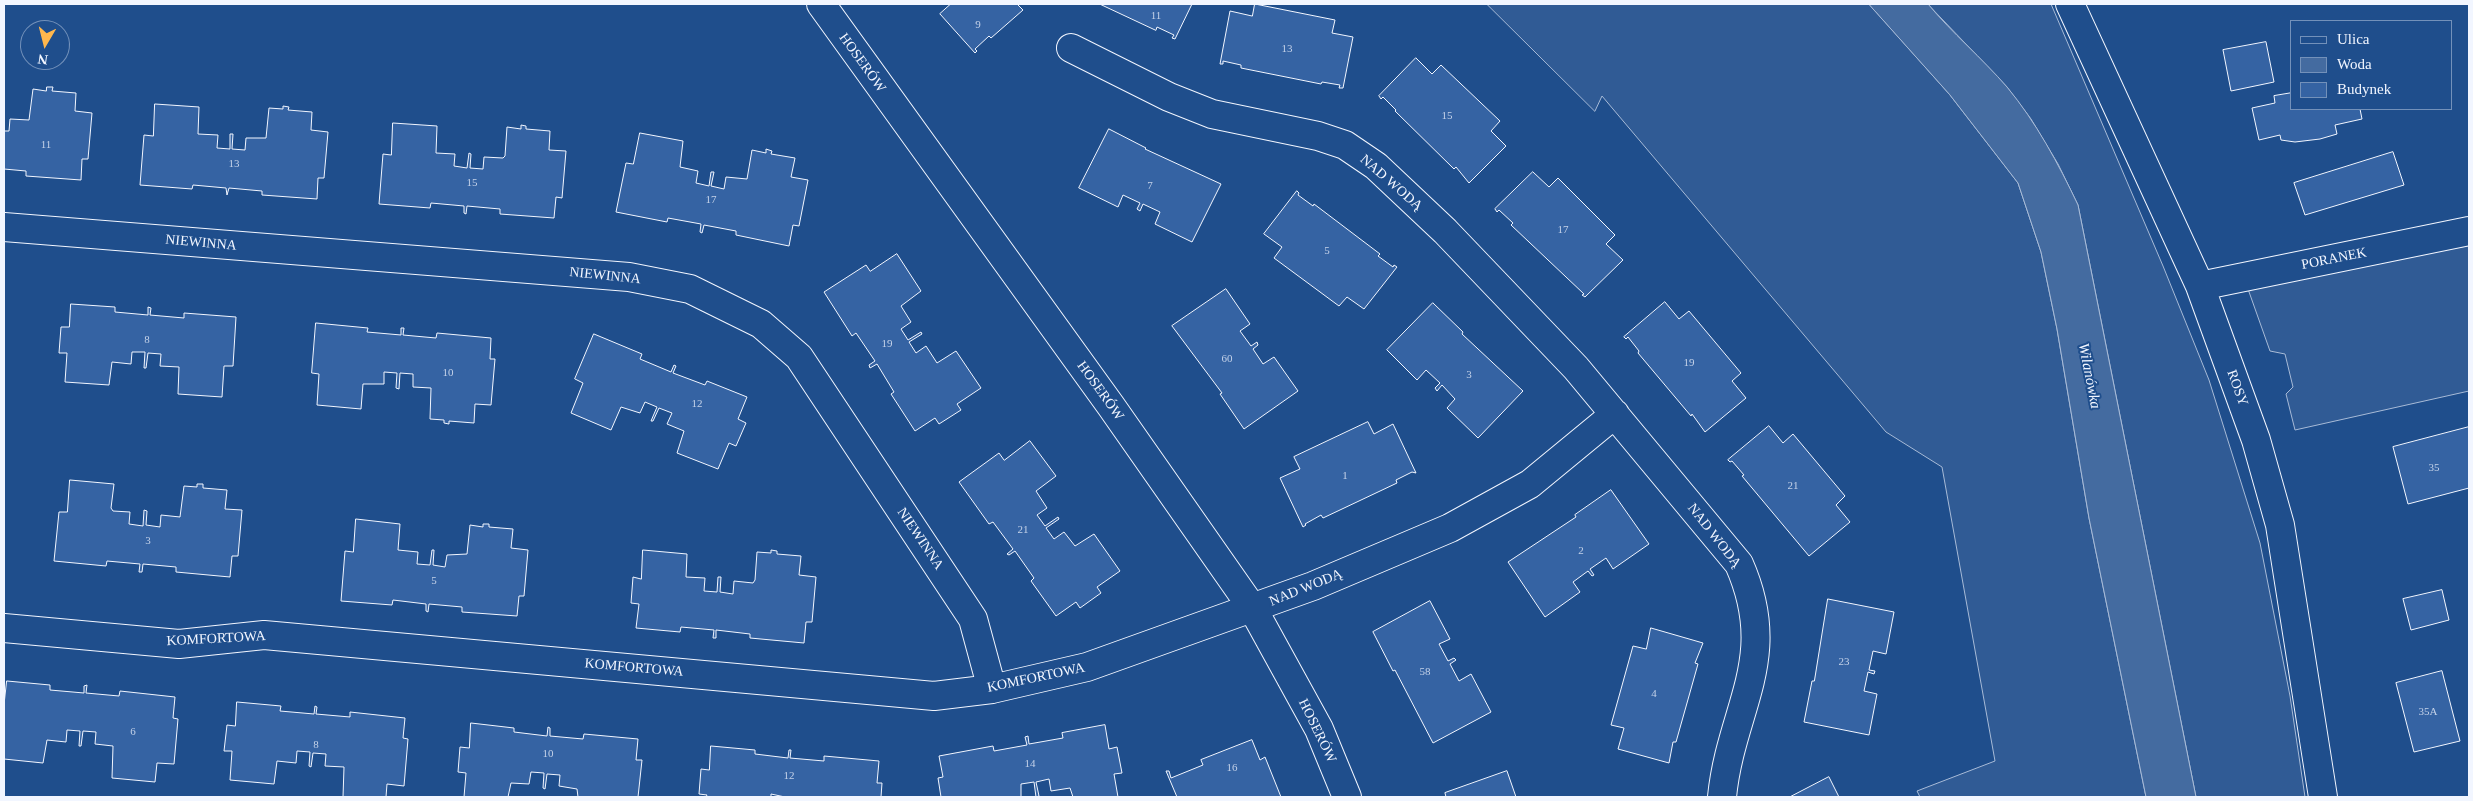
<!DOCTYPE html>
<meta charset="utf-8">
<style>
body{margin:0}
#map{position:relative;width:2473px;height:801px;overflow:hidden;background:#1f4e8c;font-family:Georgia,serif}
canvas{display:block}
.frame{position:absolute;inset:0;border:5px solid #f2f6ff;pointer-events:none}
.legend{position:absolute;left:2290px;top:20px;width:162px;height:90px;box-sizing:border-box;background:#1f4e8c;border:1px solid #7391ba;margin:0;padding:6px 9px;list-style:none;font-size:15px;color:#f2f6ff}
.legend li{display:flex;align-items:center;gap:10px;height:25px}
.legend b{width:25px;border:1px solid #7391ba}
.north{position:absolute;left:20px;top:20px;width:50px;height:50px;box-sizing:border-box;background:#1f4e8c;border:1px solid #7391ba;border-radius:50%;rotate:188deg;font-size:14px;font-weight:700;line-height:20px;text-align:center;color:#f2f6ff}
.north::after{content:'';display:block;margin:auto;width:18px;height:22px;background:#ffb74d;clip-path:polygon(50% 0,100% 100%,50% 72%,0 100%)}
</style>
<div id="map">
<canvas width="2473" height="801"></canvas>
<div class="frame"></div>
<ul class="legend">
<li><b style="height:6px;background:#1f4e8c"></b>Ulica</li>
<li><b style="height:14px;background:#446ba0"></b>Woda</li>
<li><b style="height:14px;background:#3563a3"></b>Budynek</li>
</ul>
<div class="north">N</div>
</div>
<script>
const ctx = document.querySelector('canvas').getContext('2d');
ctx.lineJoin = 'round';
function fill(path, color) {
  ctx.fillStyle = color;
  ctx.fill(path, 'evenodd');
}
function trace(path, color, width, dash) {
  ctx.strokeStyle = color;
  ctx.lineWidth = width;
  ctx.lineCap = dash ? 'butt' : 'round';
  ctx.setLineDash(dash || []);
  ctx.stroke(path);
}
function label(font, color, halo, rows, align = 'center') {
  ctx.font = font + ' Georgia,serif';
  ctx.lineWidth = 4;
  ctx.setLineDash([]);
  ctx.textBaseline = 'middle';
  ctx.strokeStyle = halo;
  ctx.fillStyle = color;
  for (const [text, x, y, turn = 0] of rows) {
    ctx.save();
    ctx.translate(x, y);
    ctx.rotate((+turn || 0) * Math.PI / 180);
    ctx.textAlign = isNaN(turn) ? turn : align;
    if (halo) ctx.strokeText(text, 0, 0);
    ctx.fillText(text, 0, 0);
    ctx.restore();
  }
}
const built = new Path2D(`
 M 1487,4 L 1869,4 L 1950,95 L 2018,183 L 2041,252 L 2057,329 L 2089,518 L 2146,797 L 1920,797 L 1917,791 L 1995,761 L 1942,467 L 1886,432 L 1602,96 L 1595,111 Z
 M 1928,4 L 2051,4 L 2163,266 L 2209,380 L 2260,543 L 2290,696 L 2305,797 L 2196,797 L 2078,205 L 2058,164 L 2031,119 L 2007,87 Z
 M 2469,246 L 2469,391 L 2295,430 L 2286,394 L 2293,387 L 2285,354 L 2270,351 L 2248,289 L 2253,284 Z`);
const water = new Path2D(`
 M 1869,4 L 1928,4 C 1952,33 1982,58 2007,87 C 2036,122 2058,163 2078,205 L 2196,797 L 2146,797 L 2089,518 L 2057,329 L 2041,252 L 2018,183 L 1950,95 Z`);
const building = new Path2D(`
 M 951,4 L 1017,4 L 1023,10 L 991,38 L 989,36 L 975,49 L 977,51 L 975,53 L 940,14 Z
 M 1100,4 L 1192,4 L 1175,39 L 1172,38 L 1174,35 L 1157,27 L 1156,30 Z
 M 1255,4 L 1335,20 L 1332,33 L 1353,37 L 1343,88 L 1339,88 L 1340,85 L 1322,82 L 1321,84 L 1241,68 L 1241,65 L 1223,61 L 1223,64 L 1220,64 L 1230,11 L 1252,16 Z
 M 2266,42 L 2274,82 L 2231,91 L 2223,50 Z
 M 1416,58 L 1432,74 L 1441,65 L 1500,121 L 1491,131 L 1506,146 L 1469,183 L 1456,167 L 1454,169 L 1395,111 L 1396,110 L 1383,97 L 1381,99 L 1379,96 Z
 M 47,87 L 53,87 L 52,91 L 76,93 L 75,111 L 92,113 L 88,159 L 82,159 L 81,180 L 26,176 L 26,171 L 4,169 L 4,131 L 9,131 L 10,119 L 29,120 L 33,89 L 46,91 Z
 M 2292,93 L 2292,109 L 2360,109 L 2362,119 L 2335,125 L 2337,134 L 2320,139 L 2295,142 L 2281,140 L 2280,135 L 2259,140 L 2252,108 L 2275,103 L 2274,96 Z
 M 155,104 L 199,107 L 198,134 L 218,135 L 217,148 L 230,149 L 230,134 L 233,134 L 232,149 L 245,150 L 246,138 L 266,138 L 269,108 L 283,109 L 283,106 L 289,107 L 288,110 L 312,112 L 311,130 L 328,132 L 324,178 L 318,178 L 317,199 L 262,195 L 262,191 L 229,188 L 227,195 L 226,188 L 193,185 L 192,189 L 140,185 L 144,135 L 153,136 Z
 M 393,123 L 437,126 L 436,153 L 455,154 L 454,166 L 467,168 L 469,153 L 471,154 L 470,168 L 483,169 L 484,157 L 503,158 L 505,156 L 507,127 L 521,129 L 521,125 L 526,126 L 526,129 L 550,131 L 549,150 L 566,151 L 562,198 L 556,197 L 554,218 L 500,214 L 500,209 L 467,206 L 466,214 L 464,213 L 464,206 L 431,203 L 430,208 L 379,204 L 383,154 L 391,155 Z
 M 1109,129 L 1146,148 L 1145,149 L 1221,184 L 1192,242 L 1155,224 L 1160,212 L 1143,204 L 1140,211 L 1137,209 L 1140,203 L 1123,195 L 1118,207 L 1079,188 Z
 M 640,133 L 683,141 L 680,167 L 698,171 L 696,183 L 709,186 L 711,172 L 714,172 L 711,186 L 724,189 L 726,177 L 747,179 L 752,150 L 766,153 L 766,149 L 772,151 L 771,154 L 795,158 L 791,177 L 808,180 L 799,226 L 793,225 L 789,246 L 736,235 L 736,231 L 704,225 L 702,233 L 700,232 L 701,224 L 668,218 L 667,222 L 616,212 L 626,163 L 633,164 Z
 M 2393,152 L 2404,185 L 2305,215 L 2294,183 Z
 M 1533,172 L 1549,187 L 1558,178 L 1615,235 L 1606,244 L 1623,260 L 1585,297 L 1582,295 L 1584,294 L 1511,225 L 1513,223 L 1499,210 L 1497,212 L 1495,209 Z
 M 1297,191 L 1299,193 L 1298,195 L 1313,206 L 1314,204 L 1380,254 L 1378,256 L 1393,267 L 1394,265 L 1397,267 L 1364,309 L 1347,297 L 1339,306 L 1274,258 L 1282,247 L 1264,234 Z
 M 897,254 L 921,291 L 901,306 L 911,322 L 901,329 L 908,340 L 921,332 L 922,334 L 909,342 L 916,353 L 926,346 L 937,363 L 956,351 L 981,388 L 957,404 L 961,410 L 939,424 L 935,418 L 915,431 L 891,394 L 894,392 L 877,364 L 870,368 L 869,365 L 875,361 L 856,333 L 852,336 L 824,292 L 866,265 L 870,271 Z
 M 1226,289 L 1250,324 L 1240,331 L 1251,346 L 1257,342 L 1258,345 L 1253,349 L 1263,364 L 1274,357 L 1298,391 L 1244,429 L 1220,394 L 1222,393 L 1172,326 Z
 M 1665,302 L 1679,319 L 1689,311 L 1741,373 L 1732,381 L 1746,398 L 1705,432 L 1692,414 L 1691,416 L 1638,353 L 1639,351 L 1628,337 L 1626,339 L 1624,337 Z
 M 1433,303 L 1463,332 L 1462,334 L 1523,391 L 1478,438 L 1447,408 L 1455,399 L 1442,385 L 1437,391 L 1435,388 L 1440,383 L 1426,370 L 1417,380 L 1387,350 Z
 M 71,304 L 115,307 L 115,312 L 148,315 L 148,307 L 151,308 L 150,315 L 184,318 L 184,313 L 236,317 L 233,366 L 224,366 L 222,397 L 178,394 L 179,367 L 160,366 L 161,354 L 148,353 L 146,368 L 144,368 L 145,352 L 132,352 L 131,364 L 112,362 L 109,385 L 65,382 L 67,353 L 59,353 L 61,327 L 69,327 Z
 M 316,323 L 368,328 L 367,332 L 401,335 L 401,328 L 404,328 L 403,335 L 436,338 L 437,333 L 491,338 L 490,359 L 495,359 L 491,405 L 475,404 L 474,423 L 449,421 L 449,424 L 444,423 L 444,420 L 430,419 L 431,388 L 413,387 L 413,374 L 400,373 L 399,389 L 396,388 L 397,373 L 384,372 L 384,384 L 363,384 L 361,409 L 317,405 L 319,374 L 312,373 Z
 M 594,334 L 642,354 L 640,359 L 671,372 L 674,365 L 676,366 L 673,373 L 705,385 L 707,381 L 747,397 L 738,419 L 746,423 L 736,446 L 729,443 L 718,469 L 677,453 L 684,431 L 667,424 L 672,413 L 659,408 L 653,421 L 651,421 L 657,407 L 645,402 L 640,413 L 621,407 L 611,430 L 571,413 L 583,383 L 575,379 Z
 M 1368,422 L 1374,434 L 1393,424 L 1416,473 L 1412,472 L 1396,480 L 1397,483 L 1323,518 L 1321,515 L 1305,524 L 1306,525 L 1303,527 L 1280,478 L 1300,469 L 1294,457 Z
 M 1769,426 L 1783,443 L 1793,434 L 1845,496 L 1836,505 L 1850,522 L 1809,556 L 1742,476 L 1744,475 L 1732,461 L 1730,462 L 1728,460 Z
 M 2469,427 L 2469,488 L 2408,504 L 2393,447 Z
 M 1030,441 L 1056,476 L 1036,491 L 1047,508 L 1037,515 L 1045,526 L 1058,517 L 1059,519 L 1046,528 L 1054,539 L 1064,532 L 1075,546 L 1094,534 L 1120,571 L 1097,587 L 1101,593 L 1080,608 L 1076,602 L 1056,616 L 1031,581 L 1034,578 L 1015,551 L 1009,555 L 1007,554 L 1013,549 L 993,522 L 989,524 L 959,482 L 999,453 L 1004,460 Z
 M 70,480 L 114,484 L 111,508 L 113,511 L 130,512 L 129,524 L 143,526 L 144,510 L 147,511 L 146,525 L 160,527 L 161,515 L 180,517 L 184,486 L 197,487 L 197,484 L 203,484 L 203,488 L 227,490 L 225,509 L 242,510 L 238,556 L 232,556 L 230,577 L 176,572 L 176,567 L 143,564 L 142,572 L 139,572 L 140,564 L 107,561 L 106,566 L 54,561 L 59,512 L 67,512 Z
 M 1611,490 L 1649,544 L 1613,569 L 1606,558 L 1590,569 L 1594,575 L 1592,576 L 1588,571 L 1573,582 L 1580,592 L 1545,617 L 1508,562 L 1576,517 L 1575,515 Z
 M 356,519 L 400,524 L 398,550 L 418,552 L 417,564 L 430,565 L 432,550 L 434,550 L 433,565 L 445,567 L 447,555 L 467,554 L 470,525 L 483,527 L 483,524 L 489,524 L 489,527 L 513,529 L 511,548 L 528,550 L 524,596 L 519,596 L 517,616 L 462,612 L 462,607 L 429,604 L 428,612 L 426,611 L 426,604 L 393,600 L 392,605 L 341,601 L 345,551 L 353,552 Z
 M 643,550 L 687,554 L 686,577 L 705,578 L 704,591 L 717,592 L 718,577 L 721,577 L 720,592 L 733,594 L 734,581 L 753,583 L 755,580 L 757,552 L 771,553 L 771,550 L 777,551 L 777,554 L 801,556 L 799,575 L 816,577 L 812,622 L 806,622 L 804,643 L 750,638 L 750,634 L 716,630 L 716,638 L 713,638 L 714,630 L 681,627 L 680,632 L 636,628 L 639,604 L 631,603 L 633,577 L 641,579 Z
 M 2442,590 L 2449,620 L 2411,630 L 2403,599 Z
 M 1828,599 L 1894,612 L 1886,654 L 1873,651 L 1869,670 L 1875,671 L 1874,674 L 1868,672 L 1864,691 L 1877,694 L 1869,735 L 1804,722 L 1812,681 L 1814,681 Z
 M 1430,601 L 1450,639 L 1439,644 L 1448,661 L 1454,658 L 1456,660 L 1450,664 L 1459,681 L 1471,674 L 1491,712 L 1433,743 L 1395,670 L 1393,671 L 1373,632 Z
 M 1651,628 L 1703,643 L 1695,663 L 1698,664 L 1676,742 L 1673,742 L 1669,763 L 1618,749 L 1624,728 L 1611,725 L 1633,646 L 1646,649 Z
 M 2442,671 L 2460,741 L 2414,752 L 2396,683 Z
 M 7,681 L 50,685 L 50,690 L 84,693 L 84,686 L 87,685 L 86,693 L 119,696 L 120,691 L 175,697 L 173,718 L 178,719 L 174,764 L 157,763 L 155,782 L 112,778 L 113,746 L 95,744 L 96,732 L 83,731 L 81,746 L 79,746 L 80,731 L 67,730 L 66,742 L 47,740 L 43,763 L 4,759 L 4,705 Z
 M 237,702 L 281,706 L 280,711 L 314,714 L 315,706 L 317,707 L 316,714 L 350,717 L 350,712 L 405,718 L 403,738 L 408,739 L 404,786 L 387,784 L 386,797 L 343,797 L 344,767 L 325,766 L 326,754 L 313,753 L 311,767 L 309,766 L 310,752 L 297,751 L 296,763 L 277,761 L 274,784 L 230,780 L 232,751 L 224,751 L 227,725 L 235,726 Z
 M 471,723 L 514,728 L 514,732 L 547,736 L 548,727 L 550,728 L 550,736 L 583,739 L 584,734 L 638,739 L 636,760 L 642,760 L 638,797 L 578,797 L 577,789 L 559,786 L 560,775 L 547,774 L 545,789 L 543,788 L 544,773 L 531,772 L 529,784 L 511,783 L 508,797 L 464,797 L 466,773 L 458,772 L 460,747 L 469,748 Z
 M 1105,725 L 1109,749 L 1117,747 L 1122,773 L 1114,774 L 1118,797 L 1073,797 L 1070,788 L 1051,791 L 1049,779 L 1036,782 L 1039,796 L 1036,797 L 1034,782 L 1021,784 L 1021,797 L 941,797 L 938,778 L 943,777 L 939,756 L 993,746 L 994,751 L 1027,745 L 1025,737 L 1028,736 L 1029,744 L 1063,738 L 1062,733 Z
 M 1252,740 L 1260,760 L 1265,757 L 1281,797 L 1177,797 L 1166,771 L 1169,771 L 1171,778 L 1203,765 L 1201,760 Z
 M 711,746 L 755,750 L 755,754 L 788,758 L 789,750 L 791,750 L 790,758 L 824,761 L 824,756 L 879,761 L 877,783 L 882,783 L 881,797 L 785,797 L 771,794 L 771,797 L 706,797 L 707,795 L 699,794 L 701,769 L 709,770 Z
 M 1507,771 L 1516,797 L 1446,797 L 1445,793 Z
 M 1829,777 L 1839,797 L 1790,797 Z`);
const minor = new Path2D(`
 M 821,4 L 1111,406 L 1253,609 L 1319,729 L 1347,797
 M 2070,4 L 2200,286 L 2256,440 L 2280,525 L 2323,797
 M 1071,48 L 1169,97 L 1212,114 L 1318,136 L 1345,145 L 1376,166 L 1445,231 L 1576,368 L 1739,564 C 1781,659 1731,707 1722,797
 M 4,227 L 629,277 L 690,289 L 761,324 L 799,357 L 973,619 L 992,689
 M 2200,286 L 2469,231
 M 4,628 L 179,644 L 264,635 L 934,696 L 992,689 L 1087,667 L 1313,586 L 1450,528 L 1530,484 L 1615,414`);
const numberNames = [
 ["11",1156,16],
 ["9",978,25],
 ["13",1287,49],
 ["15",1447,116],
 ["11",46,145],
 ["13",234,164],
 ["15",472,183],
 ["7",1150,186],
 ["17",711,200],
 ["17",1563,230],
 ["5",1327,251],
 ["8",147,340],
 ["19",887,344],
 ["60",1227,359],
 ["19",1689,363],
 ["10",448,373],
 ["3",1469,375],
 ["12",697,404],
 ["35",2434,468],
 ["1",1345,476],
 ["21",1793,486],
 ["21",1023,530],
 ["3",148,541],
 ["2",1581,551],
 ["5",434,581],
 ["23",1844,662],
 ["58",1425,672],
 ["4",1654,694],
 ["35A",2428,712],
 ["6",133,732],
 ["8",316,745],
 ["10",548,754],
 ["14",1030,764],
 ["16",1232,768],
 ["12",789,776]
];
const streetNames = [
 ["HOSERÓW",862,63,54],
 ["NAD WODĄ",1391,183,41],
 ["NIEWINNA",201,243,5],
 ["PORANEK",2334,259,-11],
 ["NIEWINNA",605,276,6],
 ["ROSY",2237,388,70],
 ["HOSERÓW",1100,391,54],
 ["NAD WODĄ",1714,536,52],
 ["NIEWINNA",920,539,56],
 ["NAD WODĄ",1306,588,-22],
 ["KOMFORTOWA",216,639,-3],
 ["KOMFORTOWA",634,668,5],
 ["KOMFORTOWA",1036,678,-12],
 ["HOSERÓW",1317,731,64]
];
const waterNames = [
 ["Wilanówka",2089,376,79]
];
fill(built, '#305b95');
trace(built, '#a8bbd7', 1);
fill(water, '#446ba0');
trace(water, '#a8bbd7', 1);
fill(building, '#3563a3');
trace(building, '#f2f6ff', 1);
trace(minor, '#f2f6ff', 30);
trace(minor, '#1f4e8c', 28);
label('11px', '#c3d1e8', null, numberNames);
label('14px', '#f2f6ff', '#1f4e8c', streetNames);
label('italic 15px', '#f2f6ff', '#1f4e8c', waterNames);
</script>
